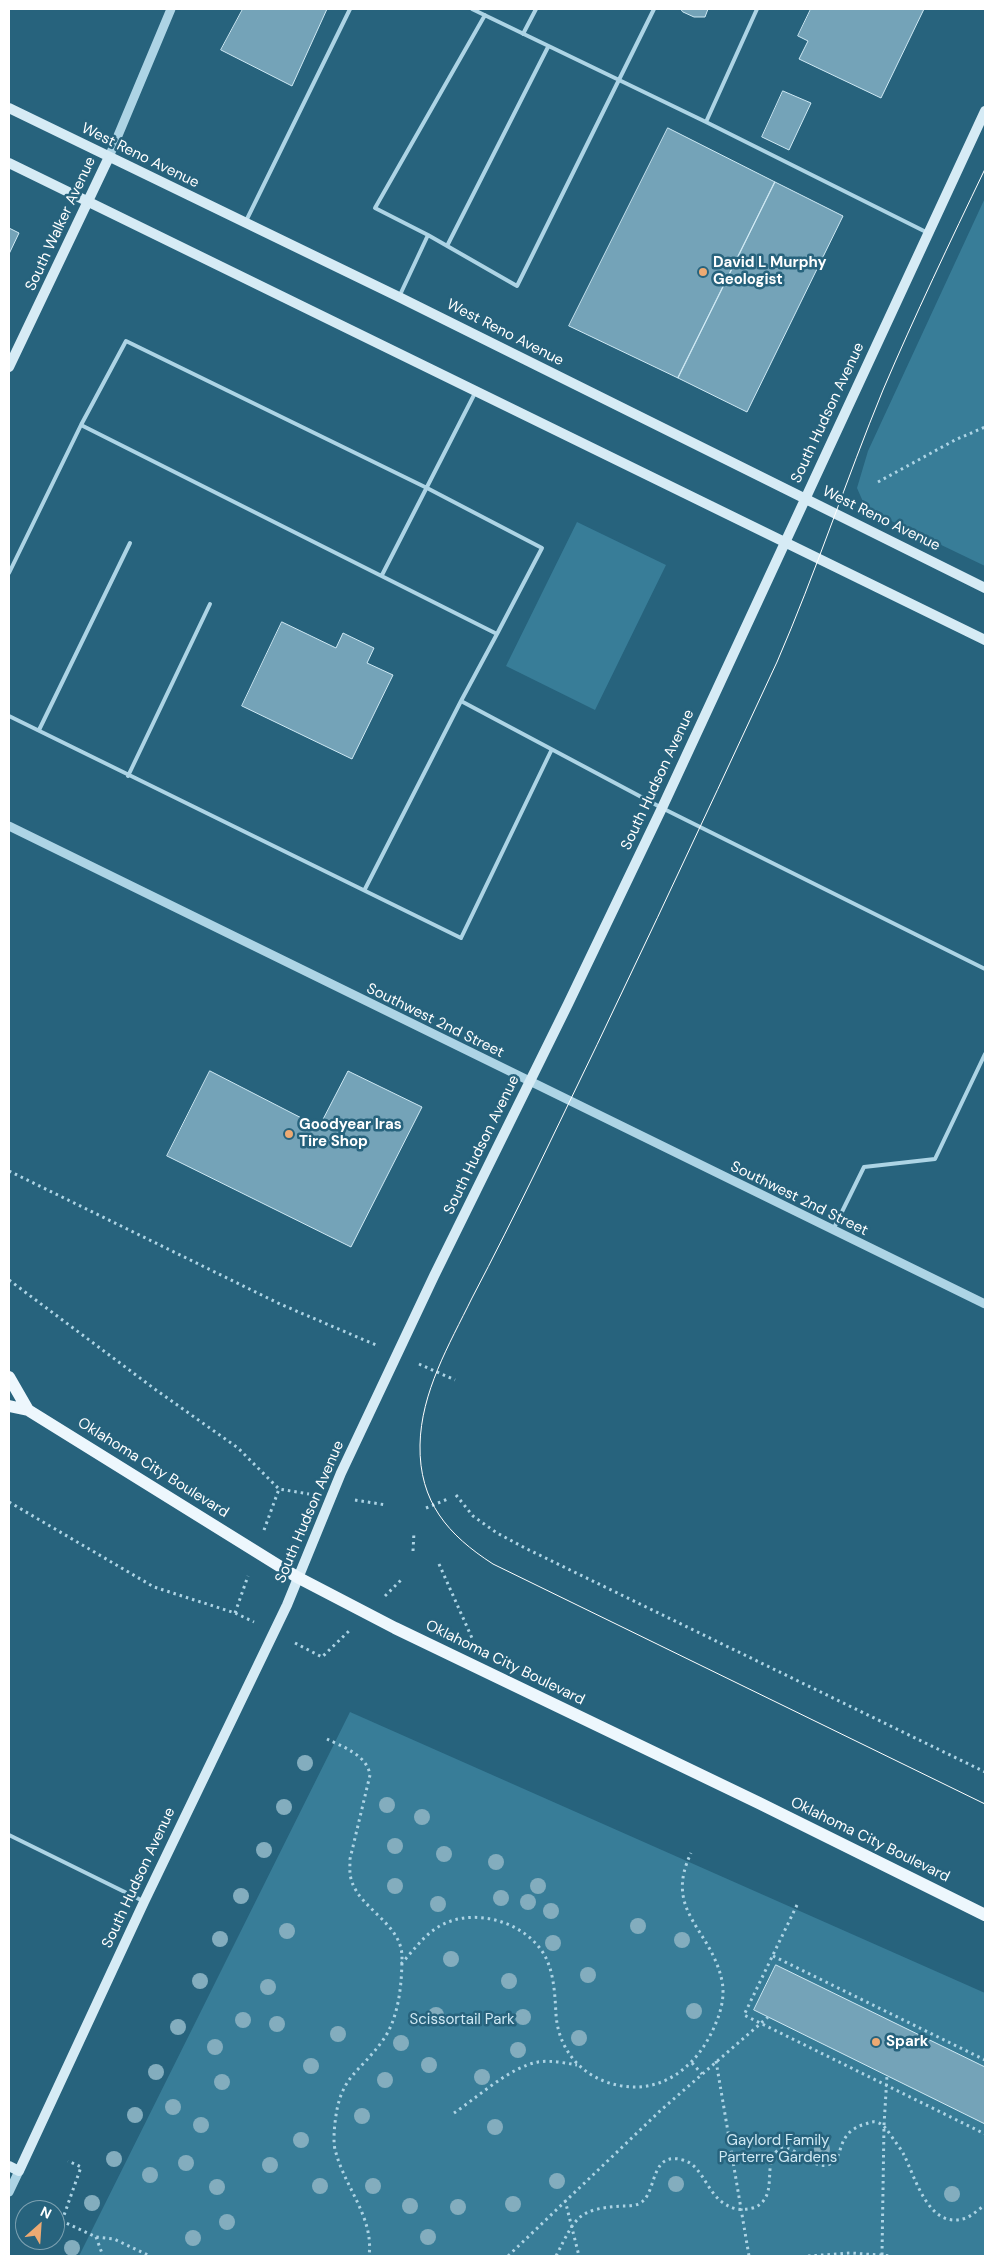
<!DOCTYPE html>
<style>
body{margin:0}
#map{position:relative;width:994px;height:2265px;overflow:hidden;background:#27637d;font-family:"DM Sans",sans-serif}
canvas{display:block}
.frame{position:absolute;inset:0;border:10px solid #fff;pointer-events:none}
.north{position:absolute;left:15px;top:2200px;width:50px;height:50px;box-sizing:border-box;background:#27637d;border:1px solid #7da1b1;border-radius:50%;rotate:26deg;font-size:14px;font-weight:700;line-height:20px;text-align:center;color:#fff}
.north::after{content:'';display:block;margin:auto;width:18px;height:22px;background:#edaa73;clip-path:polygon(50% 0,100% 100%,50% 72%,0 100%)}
</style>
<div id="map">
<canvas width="994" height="2265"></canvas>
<div class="frame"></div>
<div class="north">N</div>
</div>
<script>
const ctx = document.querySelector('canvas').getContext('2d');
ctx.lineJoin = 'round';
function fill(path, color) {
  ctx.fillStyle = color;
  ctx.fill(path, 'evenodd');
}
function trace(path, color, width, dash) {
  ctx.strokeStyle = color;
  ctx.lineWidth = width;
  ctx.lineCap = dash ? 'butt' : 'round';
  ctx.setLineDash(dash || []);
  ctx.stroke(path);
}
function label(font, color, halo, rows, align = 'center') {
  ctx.font = font + ' "DM Sans",sans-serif';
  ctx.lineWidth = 5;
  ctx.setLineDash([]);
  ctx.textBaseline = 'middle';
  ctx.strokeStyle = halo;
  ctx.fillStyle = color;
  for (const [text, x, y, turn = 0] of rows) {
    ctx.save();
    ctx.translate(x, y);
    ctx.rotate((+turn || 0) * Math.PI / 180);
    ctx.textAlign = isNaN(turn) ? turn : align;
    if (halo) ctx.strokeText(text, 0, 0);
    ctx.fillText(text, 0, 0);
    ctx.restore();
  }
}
const green = new Path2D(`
 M 985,198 L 985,566 L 883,517 L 864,504 L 857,488 L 868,451 Z
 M 577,522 L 666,565 L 595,710 L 506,666 Z
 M 350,1712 L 985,1993 L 985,2256 L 79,2256 Z`);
const building = new Path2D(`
 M 243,9 L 327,9 L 292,86 L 221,50 Z
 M 681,9 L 708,9 L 705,17 L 694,17 L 683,12 Z
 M 811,9 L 924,9 L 881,98 L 799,59 L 808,41 L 798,36 Z
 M 783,91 L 811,103 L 789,150 L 762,137 Z
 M 668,128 L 775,182 L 678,378 L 569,326 Z
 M 775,182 L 843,216 L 747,412 L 678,378 Z
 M 9,228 L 19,233 L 9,254 Z
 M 282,622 L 336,648 L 343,633 L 374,648 L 367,663 L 393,675 L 352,759 L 242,706 Z
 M 210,1071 L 319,1127 L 348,1071 L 422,1107 L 351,1247 L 167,1156 Z
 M 776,1965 L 985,2067 L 985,2124 L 754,2010 Z`);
const path = new Path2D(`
 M 878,482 L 955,440 L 985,427
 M 9,1171 L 280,1304 L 376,1345
 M 9,1280 L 156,1390 L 238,1448 L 279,1489 L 309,1494
 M 419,1364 L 455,1380
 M 456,1495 L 473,1516 L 497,1533 L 525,1548 L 985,1772
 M 355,1500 L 386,1505
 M 9,1502 L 154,1587 L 235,1613 L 254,1622
 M 426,1508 L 450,1498
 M 264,1530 L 279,1489
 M 413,1551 L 414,1532
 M 439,1564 L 472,1638
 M 385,1596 L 402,1579
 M 235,1613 L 248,1576
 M 295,1643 L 322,1657 L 350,1630
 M 327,1739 C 343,1747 367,1755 370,1775 L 350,1859 C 350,1867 349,1874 352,1882 C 361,1909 401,1924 402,1956 C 402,1983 399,2018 383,2040 C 359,2074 340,2075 335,2123 C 334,2132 333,2145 336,2153 C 346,2189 374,2218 369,2256
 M 797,1905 L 744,2015 L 985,2134
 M 773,1956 L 985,2060
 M 401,1964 C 412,1952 422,1938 435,1929 C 469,1905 525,1920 545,1956 C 554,1973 555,1995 556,2015 C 559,2053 585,2080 622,2086 C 665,2093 699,2064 715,2025 C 721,2012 725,1996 722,1981 C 711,1928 663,1912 691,1853
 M 716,2061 L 749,2256
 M 692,2063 L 702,2074
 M 454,2113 C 478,2097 510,2067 538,2062 C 551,2060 565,2063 577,2065
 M 565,2200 L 579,2256
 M 62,2221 L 81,2167 L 68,2161
 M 55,2224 L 62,2221 L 96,2237 L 114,2239 L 150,2256
 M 96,2237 L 103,2256
 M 882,2255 L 884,2125 L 887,2076
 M 508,2256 L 661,2110 L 768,2017
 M 556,2256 C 576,2217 577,2209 622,2206 C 629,2206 638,2206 643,2201 C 657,2188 651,2151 683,2160 C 707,2167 706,2202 737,2209 C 742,2210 751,2209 756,2207 C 778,2195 763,2167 776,2152 C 790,2136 811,2173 830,2164 C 845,2157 835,2135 862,2125 C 867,2124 871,2121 876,2122 C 884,2124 887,2130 892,2137 C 896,2143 901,2149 904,2155 C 916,2179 929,2231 966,2218 C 973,2215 979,2209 985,2205
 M 808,2256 L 851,2253 L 892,2256`);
const service = new Path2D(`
 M 472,9 L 706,122 L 928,233
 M 485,15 L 375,208 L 428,235 L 517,286 L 654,9
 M 523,34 L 536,9
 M 706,122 L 757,9
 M 246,221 L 350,9
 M 447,246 L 548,47
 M 399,297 L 428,235
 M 81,425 L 497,634 L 461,701 L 662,808 L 985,969
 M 9,573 L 81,425 L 126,341 L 427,488 L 542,548 L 497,634
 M 382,575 L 475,393
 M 9,716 L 461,938 L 551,751
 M 39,730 L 130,543
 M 128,776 L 210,604
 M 365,889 L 461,701
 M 833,1230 L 864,1167 L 935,1159 L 985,1054
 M 9,1835 L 143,1901`);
const tertiary = new Path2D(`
 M 109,157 L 171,9
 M 9,826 L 985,1304
 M 9,2192 L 19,2171`);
const secondary = new Path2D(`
 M 9,108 L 399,297 L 985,588
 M 9,163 L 985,640
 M 9,367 L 109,157
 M 9,2166 L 19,2171 L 144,1902 L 287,1605 L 341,1473 L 434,1276 L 568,1004 L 662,808 L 985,111`);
const primary = new Path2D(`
 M 9,1377 L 28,1410
 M 9,1406 L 28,1410 L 297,1577 L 395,1628 L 759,1803 L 985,1915`);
const tram = new Path2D(`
 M 985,169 C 950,242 915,315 883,390 C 846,480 816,572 777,662 C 698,832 618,1003 536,1171 C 515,1214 494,1256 472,1298 C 449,1345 421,1392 420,1445 C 419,1502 448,1535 493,1564 L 985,1804`);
const trees = [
 [305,1763],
 [387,1805],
 [284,1807],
 [422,1817],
 [395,1846],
 [264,1850],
 [444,1854],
 [496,1862],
 [395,1886],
 [538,1886],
 [241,1896],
 [501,1898],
 [528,1902],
 [438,1904],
 [551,1911],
 [638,1926],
 [287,1931],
 [220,1939],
 [682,1940],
 [553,1943],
 [451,1959],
 [588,1975],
 [200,1981],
 [509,1981],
 [268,1987],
 [694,2011],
 [436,2015],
 [523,2017],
 [243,2020],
 [277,2024],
 [178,2027],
 [338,2034],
 [579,2038],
 [401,2043],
 [215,2047],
 [518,2050],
 [429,2065],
 [311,2066],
 [156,2072],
 [482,2077],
 [385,2080],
 [222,2082],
 [173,2107],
 [135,2115],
 [362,2116],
 [201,2125],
 [495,2127],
 [301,2140],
 [822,2149],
 [114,2159],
 [186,2163],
 [270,2165],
 [150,2175],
 [557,2181],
 [676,2184],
 [320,2186],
 [373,2186],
 [217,2187],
 [952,2194],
 [92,2203],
 [513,2204],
 [410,2206],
 [458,2207],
 [227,2222],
 [428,2237],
 [193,2238],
 [72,2248]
];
const markers = [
 [703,272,5,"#edaa73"],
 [289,1134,5,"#edaa73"],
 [876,2042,5,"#edaa73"]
];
const streetNames = [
 ["West Reno Avenue",140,156,26],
 ["South Walker Avenue",61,224,-65],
 ["West Reno Avenue",505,333,27],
 ["South Hudson Avenue",828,413,-65],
 ["West Reno Avenue",881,519,26],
 ["South Hudson Avenue",658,780,-65],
 ["Southwest 2nd Street",435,1021,26],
 ["South Hudson Avenue",482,1145,-64],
 ["Southwest 2nd Street",799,1199,26],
 ["Oklahoma City Boulevard",153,1468,32],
 ["South Hudson Avenue",310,1512,-67],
 ["Oklahoma City Boulevard",505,1663,26],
 ["Oklahoma City Boulevard",870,1840,26],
 ["South Hudson Avenue",139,1878,-65]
];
const poiNames = [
 ["David L Murphy",713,263],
 ["Geologist",713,280],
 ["Goodyear Iras",299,1125],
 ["Tire Shop",299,1142],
 ["Spark",886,2042]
];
const parkNames = [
 ["Scissortail Park",462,2020],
 ["Gaylord Family",778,2141],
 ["Parterre Gardens",778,2158]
];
fill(green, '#387d98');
fill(building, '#74a3b8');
trace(building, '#cfe9f4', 1);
trace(path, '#add4e5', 3, [2.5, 4]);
trace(service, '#add4e5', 4);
trace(tertiary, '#add4e5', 9);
trace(secondary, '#d6ebf5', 10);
trace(primary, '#edf7fd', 12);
trace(tram, '#fff', 1);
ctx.fillStyle = '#83adbe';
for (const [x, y] of trees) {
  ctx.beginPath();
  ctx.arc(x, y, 8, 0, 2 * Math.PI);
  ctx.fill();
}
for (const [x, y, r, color] of markers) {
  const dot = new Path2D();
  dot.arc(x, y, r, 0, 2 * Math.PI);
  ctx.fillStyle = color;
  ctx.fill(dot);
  trace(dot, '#27637d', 2);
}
label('15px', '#fff', '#27637d', streetNames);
label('bold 15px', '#fff', '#27637d', poiNames, 'left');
label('15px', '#cfe9f4', '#27637d', parkNames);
</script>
